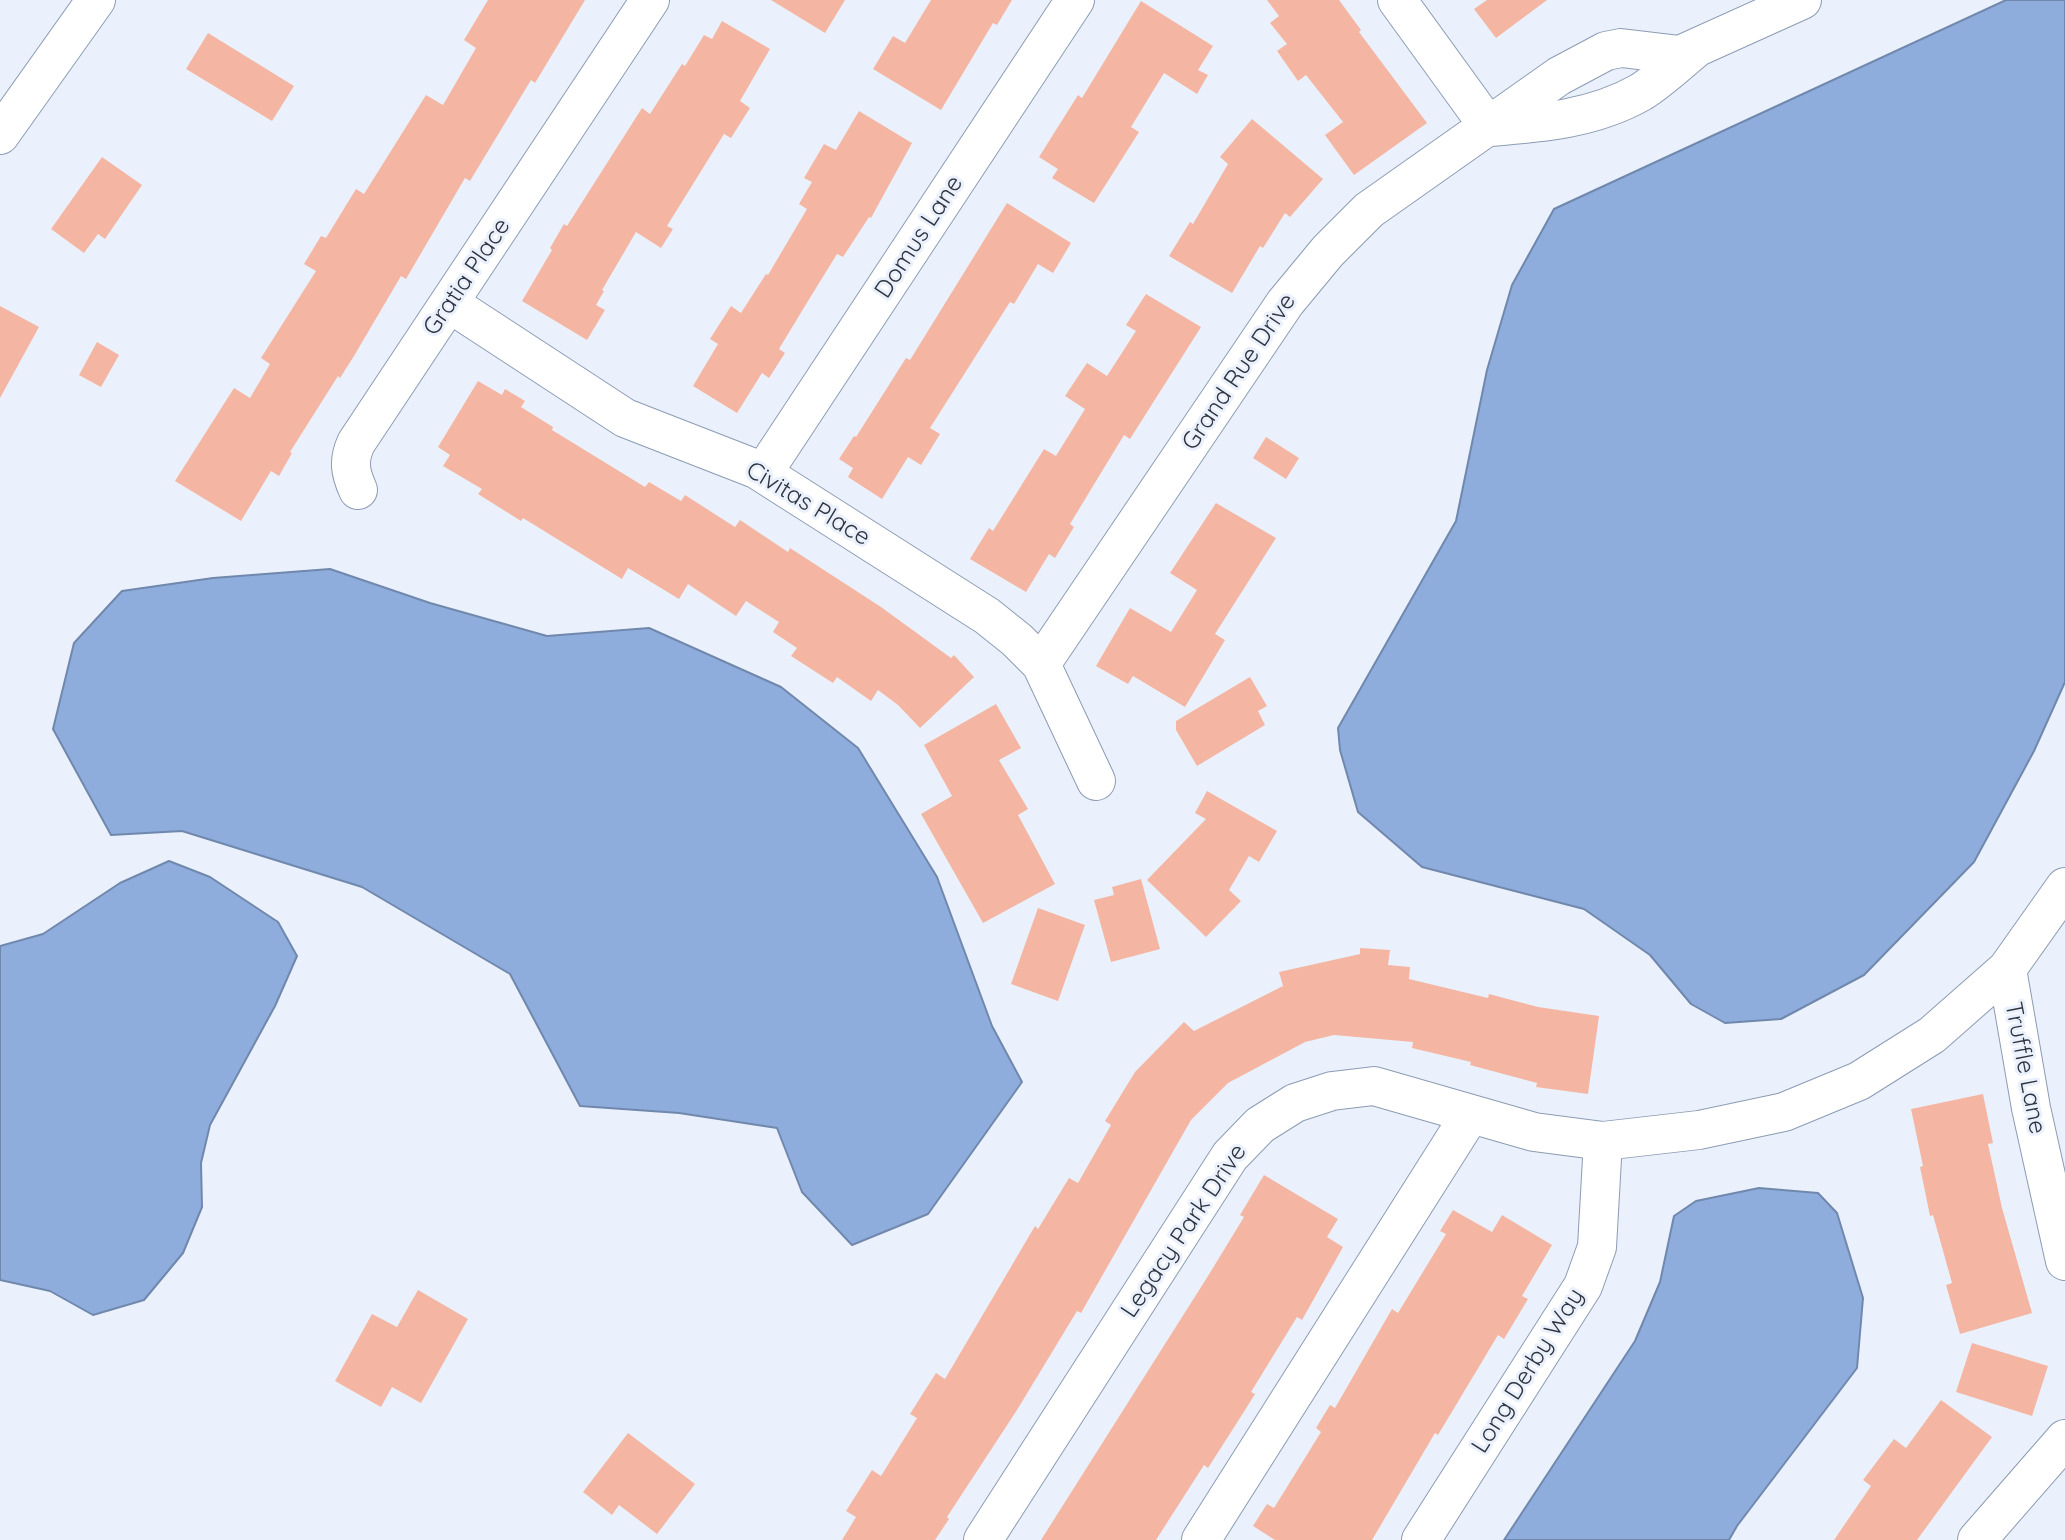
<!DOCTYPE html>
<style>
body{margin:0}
canvas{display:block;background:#eaf1fc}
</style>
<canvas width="2065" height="1540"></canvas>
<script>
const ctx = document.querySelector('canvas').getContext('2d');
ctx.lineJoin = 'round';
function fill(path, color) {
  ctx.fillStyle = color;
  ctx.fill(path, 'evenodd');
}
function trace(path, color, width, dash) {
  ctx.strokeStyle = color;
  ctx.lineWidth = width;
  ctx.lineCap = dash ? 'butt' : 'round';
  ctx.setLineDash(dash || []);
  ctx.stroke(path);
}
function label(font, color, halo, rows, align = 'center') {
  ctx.font = font + ' Quicksand,sans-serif';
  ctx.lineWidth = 6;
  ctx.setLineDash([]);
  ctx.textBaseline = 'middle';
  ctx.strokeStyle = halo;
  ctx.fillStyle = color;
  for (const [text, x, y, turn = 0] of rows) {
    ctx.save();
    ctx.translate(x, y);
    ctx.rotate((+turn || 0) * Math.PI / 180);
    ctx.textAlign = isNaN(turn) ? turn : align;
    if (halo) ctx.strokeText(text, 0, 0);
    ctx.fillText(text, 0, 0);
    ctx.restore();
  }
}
const water = new Path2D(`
 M 2006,0 L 2065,0 L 2065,682 L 2034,751 L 1974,862 L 1864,975 L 1781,1019 L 1725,1023 L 1691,1004 L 1650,955 L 1584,909 L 1422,867 L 1358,812 L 1340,750 L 1338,728 L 1456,521 L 1487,370 L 1512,285 L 1554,209 Z
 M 330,569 L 430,603 L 547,636 L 649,628 L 781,687 L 858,748 L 937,877 L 992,1026 L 1022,1082 L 928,1214 L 852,1245 L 802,1192 L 777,1128 L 679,1113 L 580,1106 L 510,974 L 362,887 L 182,831 L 111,835 L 53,729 L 74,643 L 122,591 L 213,578 Z
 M 169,861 L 210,877 L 278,922 L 297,956 L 275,1006 L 210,1125 L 201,1163 L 202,1207 L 183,1253 L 144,1300 L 93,1315 L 50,1291 L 0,1280 L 0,946 L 43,934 L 120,883 Z
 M 1759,1188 L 1818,1193 L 1837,1213 L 1863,1298 L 1857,1368 L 1737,1526 L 1729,1540 L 1504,1540 L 1635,1341 L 1660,1282 L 1674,1216 L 1696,1201 Z`);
const building = new Path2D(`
 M 488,0 L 585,0 L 535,83 L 531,80 L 470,181 L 465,178 L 406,279 L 401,276 L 354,356 L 340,378 L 338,376 L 290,452 L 292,453 L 279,476 L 271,471 L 241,521 L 175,481 L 234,388 L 250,398 L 270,364 L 261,358 L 316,271 L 304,264 L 321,236 L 326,238 L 356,189 L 364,194 L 426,95 L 443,105 L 476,48 L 464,40 Z
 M 771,0 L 845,0 L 825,33 Z
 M 931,0 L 1012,0 L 997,25 L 993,23 L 941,110 L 873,69 L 893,36 L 905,43 Z
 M 1267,0 L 1339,0 L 1361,30 L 1359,32 L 1427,123 L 1354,175 L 1325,135 L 1343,122 L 1306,75 L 1298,81 L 1277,51 L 1287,44 L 1270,23 L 1279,16 Z
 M 1487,0 L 1547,0 L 1496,38 L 1474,9 Z
 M 1141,1 L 1213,46 L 1198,70 L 1208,75 L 1197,94 L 1164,73 L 1131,127 L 1139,132 L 1094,203 L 1052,178 L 1058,169 L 1039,157 L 1078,95 L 1082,98 Z
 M 722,21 L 770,49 L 740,101 L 750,108 L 731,138 L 724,134 L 667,226 L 673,229 L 661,248 L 636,232 L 602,290 L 604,291 L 596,305 L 605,310 L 587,340 L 522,301 L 552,250 L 550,248 L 564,224 L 567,226 L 642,108 L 650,114 L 682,64 L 685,66 L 704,35 L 712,39 Z
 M 208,33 L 294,86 L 272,121 L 186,69 Z
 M 859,111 L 912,143 L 871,218 L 869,217 L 843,257 L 837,254 L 808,301 L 779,349 L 785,353 L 769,378 L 762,373 L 737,413 L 693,386 L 718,344 L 710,339 L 731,306 L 741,313 L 766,274 L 768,275 L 807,209 L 799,204 L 812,182 L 804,178 L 824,144 L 836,150 Z
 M 1252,119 L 1323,179 L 1290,217 L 1285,213 L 1263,248 L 1260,246 L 1232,293 L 1169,256 L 1190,222 L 1193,224 L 1228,164 L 1220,157 Z
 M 102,157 L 142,185 L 105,239 L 98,234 L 84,253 L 51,229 Z
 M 1007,203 L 1071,243 L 1053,273 L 1038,264 L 1014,304 L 1010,302 L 930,428 L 940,434 L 921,465 L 908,457 L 882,499 L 848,477 L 853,468 L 839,459 L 854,436 L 856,437 L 906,358 L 910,360 Z
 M 1146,294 L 1201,327 L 1130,439 L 1124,435 L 1070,524 L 1074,527 L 1055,558 L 1049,554 L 1026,592 L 970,559 L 989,528 L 993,531 L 1044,449 L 1056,456 L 1085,409 L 1065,396 L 1087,363 L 1107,376 L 1136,331 L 1126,325 Z
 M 0,306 L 39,327 L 0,398 Z
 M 97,342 L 119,355 L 101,387 L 79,375 Z
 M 478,381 L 502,395 L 505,389 L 525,401 L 521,407 L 553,427 L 552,430 L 645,487 L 649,482 L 681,501 L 685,495 L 735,527 L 740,520 L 788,552 L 790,548 L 881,607 L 951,658 L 954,655 L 974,677 L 920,728 L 898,705 L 878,690 L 871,701 L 837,677 L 833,683 L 791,656 L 797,648 L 773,632 L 779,622 L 746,601 L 736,616 L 688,584 L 679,599 L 628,568 L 622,579 L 523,518 L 521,521 L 478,494 L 482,489 L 443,466 L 450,455 L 438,447 Z
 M 1266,437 L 1299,458 L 1286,479 L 1253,458 Z
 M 1216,503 L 1276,538 L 1215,634 L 1225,640 L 1185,707 L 1133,676 L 1128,684 L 1096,666 L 1130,608 L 1171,632 L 1197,590 L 1170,573 Z
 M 1250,677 L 1267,706 L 1258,711 L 1265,725 L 1197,766 L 1176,730 L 1176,721 Z
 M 996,704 L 1021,748 L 999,760 L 1028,809 L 1018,815 L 1055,884 L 983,923 L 921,814 L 952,796 L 924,745 Z
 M 1207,791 L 1277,831 L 1259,862 L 1249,856 L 1229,890 L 1241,901 L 1206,937 L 1147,880 L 1206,819 L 1195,813 Z
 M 1141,879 L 1160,949 L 1111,962 L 1094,900 L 1114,895 L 1112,887 Z
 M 1038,908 L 1085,925 L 1058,1001 L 1011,984 Z
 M 1360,948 L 1390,950 L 1388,965 L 1410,967 L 1409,979 L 1488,998 L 1489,994 L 1538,1007 L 1599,1016 L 1588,1094 L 1536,1087 L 1537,1083 L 1470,1065 L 1471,1062 L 1412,1048 L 1413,1042 L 1334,1035 L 1305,1042 L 1228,1083 L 1191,1120 L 1081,1313 L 1077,1311 L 1017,1410 L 947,1517 L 949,1519 L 935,1540 L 842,1540 L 856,1517 L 846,1511 L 872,1470 L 881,1476 L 917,1418 L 910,1414 L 936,1373 L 945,1379 L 1035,1226 L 1038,1229 L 1069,1178 L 1078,1183 L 1111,1125 L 1105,1121 L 1135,1072 L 1184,1022 L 1194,1031 L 1283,986 L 1279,972 L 1360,954 Z
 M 1983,1094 L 1993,1143 L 1988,1144 L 2002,1208 L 2032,1313 L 1960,1334 L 1946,1285 L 1952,1283 L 1933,1215 L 1930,1216 L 1920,1167 L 1923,1166 L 1911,1109 Z
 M 1264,1175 L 1338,1219 L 1327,1237 L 1343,1247 L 1302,1320 L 1297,1317 L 1251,1392 L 1255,1394 L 1240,1418 L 1208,1468 L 1204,1465 L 1156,1540 L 1041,1540 L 1208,1276 L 1244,1217 L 1240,1215 Z
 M 1453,1210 L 1492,1232 L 1502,1215 L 1552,1245 L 1522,1296 L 1528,1299 L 1504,1339 L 1498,1335 L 1438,1435 L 1435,1433 L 1372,1540 L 1275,1540 L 1253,1526 L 1267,1504 L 1274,1508 L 1321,1432 L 1316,1428 L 1330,1405 L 1335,1408 L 1392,1309 L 1398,1313 L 1446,1234 L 1440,1231 Z
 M 418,1290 L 468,1319 L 421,1403 L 392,1387 L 381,1407 L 335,1381 L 372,1314 L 397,1327 Z
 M 1972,1343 L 2048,1366 L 2032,1416 L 1956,1392 Z
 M 1941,1400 L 1992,1437 L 1917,1540 L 1834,1540 L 1871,1486 L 1863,1480 L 1894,1439 L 1906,1448 Z
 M 628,1433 L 695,1484 L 657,1534 L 619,1505 L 612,1515 L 583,1492 Z`);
const minor = new Path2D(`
 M 1397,0 L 1489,127
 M 1489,127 C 1541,123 1594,119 1641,92 C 1660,80 1678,63 1695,49
 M 0,135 L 96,0
 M 449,303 L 625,418 L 756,469 L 987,616 L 1017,640 L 1041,664 L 1096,781
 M 763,473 L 1075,0
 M 358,490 C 350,472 348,461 356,443 L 650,0
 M 1041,664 L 1285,303 L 1328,251 L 1369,210 L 1559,76 L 1606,51 L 1621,48 L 1680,55 L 1802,0
 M 2007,969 L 2031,1108 L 2065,1261
 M 983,1540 L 1230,1156 L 1260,1125 L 1295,1103 L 1332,1091 L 1374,1086 L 1534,1132 L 1603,1141 L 1699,1130 L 1784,1112 L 1859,1081 L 1932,1035 L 2007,969 L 2065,887
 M 1201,1540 L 1470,1115
 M 1421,1540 L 1583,1286 L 1597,1247 L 1603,1141
 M 1977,1540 L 2065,1439`);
const streetNames = [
 ["Domus Lane",919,237,-57],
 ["Gratia Place",467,277,-56],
 ["Grand Rue Drive",1239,372,-56],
 ["Civitas Place",808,504,31],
 ["Truffle Lane",2025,1068,79],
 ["Legacy Park Drive",1184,1231,-56],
 ["Long Derby Way",1528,1371,-58]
];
fill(water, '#8eacdc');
trace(water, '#7188ad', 2);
fill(building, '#f4b6a2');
trace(minor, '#8c9cb4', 40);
trace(minor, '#fff', 38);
label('24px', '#2e353f', '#eaf1fc', streetNames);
</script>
